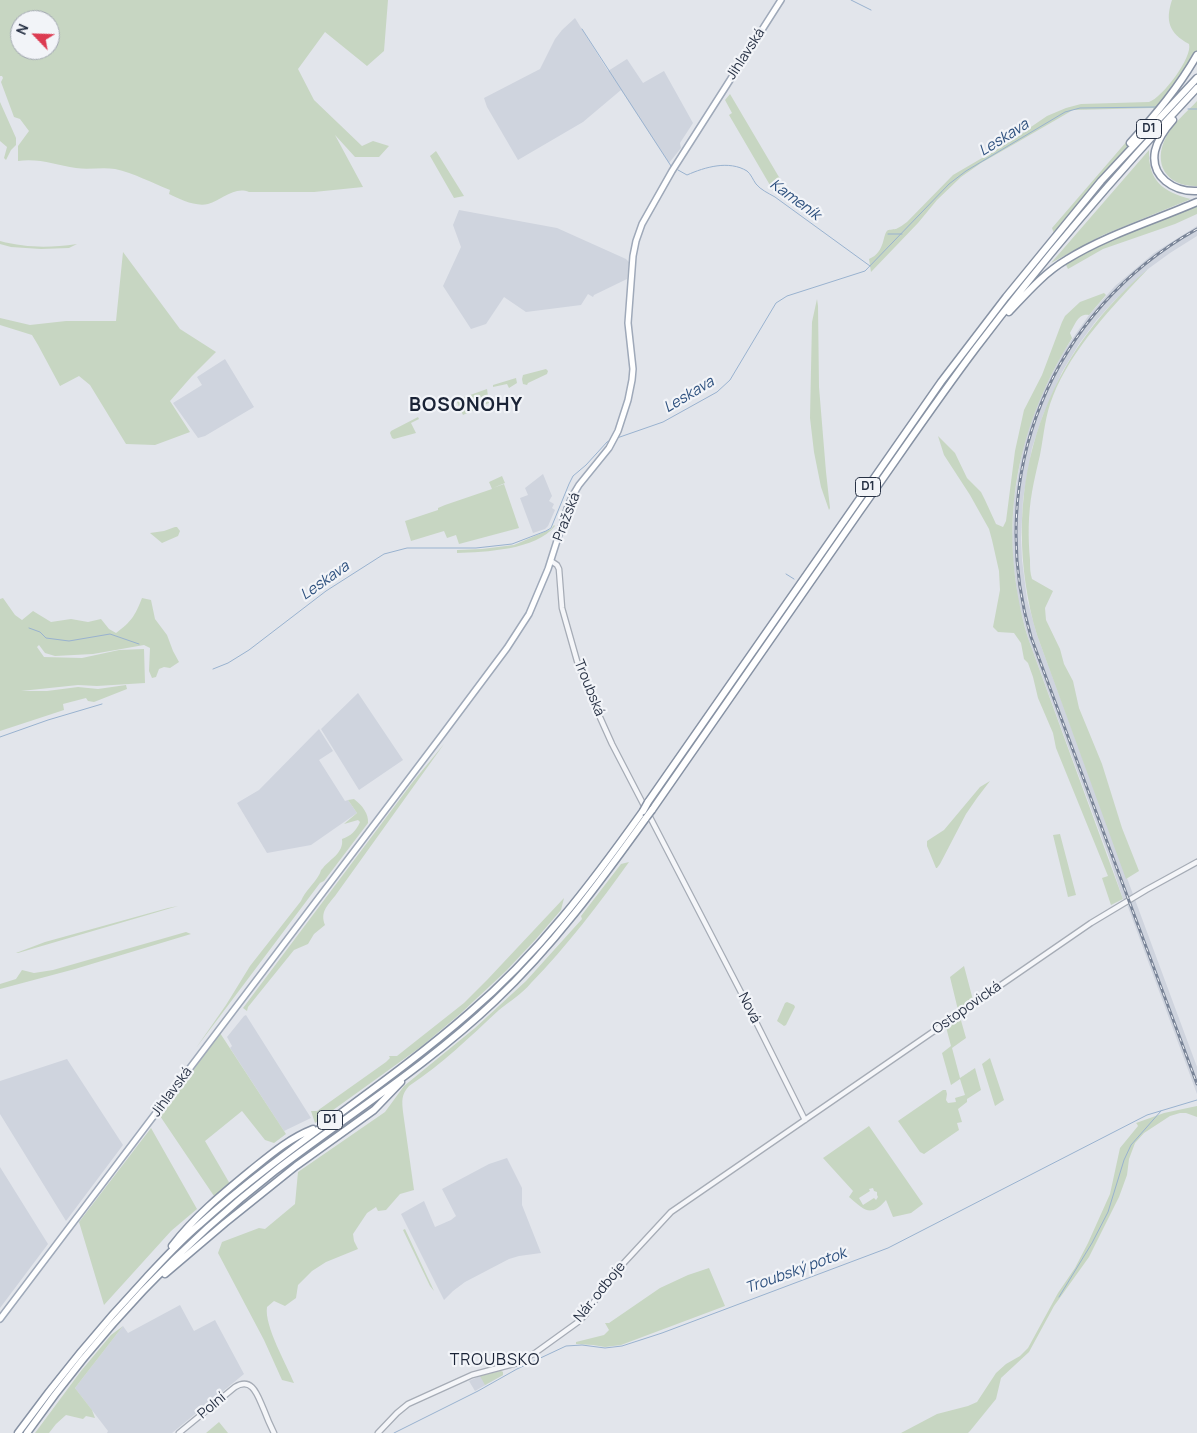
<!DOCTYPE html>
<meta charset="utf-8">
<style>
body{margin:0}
#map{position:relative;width:1197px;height:1433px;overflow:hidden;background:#e2e5eb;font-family:Manrope,sans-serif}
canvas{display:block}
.north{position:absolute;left:10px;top:10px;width:50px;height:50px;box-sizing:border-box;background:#f2f4f8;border:1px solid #a1a6b0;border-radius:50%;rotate:294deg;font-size:14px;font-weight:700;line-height:20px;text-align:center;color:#283245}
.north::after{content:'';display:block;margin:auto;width:18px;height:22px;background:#dc3b51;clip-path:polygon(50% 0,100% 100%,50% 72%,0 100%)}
</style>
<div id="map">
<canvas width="1197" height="1433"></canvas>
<div class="north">N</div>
</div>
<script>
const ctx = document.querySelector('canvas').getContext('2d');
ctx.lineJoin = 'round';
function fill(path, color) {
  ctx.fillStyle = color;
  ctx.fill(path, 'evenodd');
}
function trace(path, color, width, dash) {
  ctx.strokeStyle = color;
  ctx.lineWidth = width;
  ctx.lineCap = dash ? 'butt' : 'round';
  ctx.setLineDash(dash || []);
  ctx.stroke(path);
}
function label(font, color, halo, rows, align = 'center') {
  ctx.font = font + ' Manrope,sans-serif';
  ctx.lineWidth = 4.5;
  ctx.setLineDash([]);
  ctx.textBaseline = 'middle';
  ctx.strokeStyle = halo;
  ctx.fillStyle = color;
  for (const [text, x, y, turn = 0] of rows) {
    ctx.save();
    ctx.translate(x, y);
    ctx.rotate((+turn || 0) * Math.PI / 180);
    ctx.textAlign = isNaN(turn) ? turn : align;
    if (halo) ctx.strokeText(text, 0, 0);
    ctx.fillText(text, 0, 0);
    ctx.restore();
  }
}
const built = new Path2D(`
 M 575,18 L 608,71 L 627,59 L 643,83 L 664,71 L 693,123 L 680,143 L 681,148 L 669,163 L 621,90 L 583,122 L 518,160 L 487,107 L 484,98 L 540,69 L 555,39 L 562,30 Z
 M 459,210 L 557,228 L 626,259 L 629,262 L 627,279 L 594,295 L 593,297 L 588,294 L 581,305 L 526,312 L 504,297 L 486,324 L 471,329 L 443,286 L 461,247 L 453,225 Z
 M 1197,226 L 1197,236 L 1170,253 L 1148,269 L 1113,302 L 1096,321 L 1079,344 L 1062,372 L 1043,415 L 1032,448 L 1023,499 L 1021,538 L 1022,560 L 1027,599 L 1037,635 L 1197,1067 L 1197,1094 L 1125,899 L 1123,899 L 1110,860 L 1028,638 L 1018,601 L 1013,561 L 1012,538 L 1014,498 L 1023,446 L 1029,427 L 1040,397 L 1063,352 L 1089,315 L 1115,286 L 1154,253 Z
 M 225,359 L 254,407 L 205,436 L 198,438 L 173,403 L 202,385 L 197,377 Z
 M 543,474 L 552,496 L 549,501 L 554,504 L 552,508 L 555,510 L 548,526 L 545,529 L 533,533 L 520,498 L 528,495 L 525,488 Z
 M 358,693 L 403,760 L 359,790 L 321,729 Z
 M 319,729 L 333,751 L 319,760 L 345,801 L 348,800 L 357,813 L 311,845 L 267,853 L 237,803 L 259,790 Z
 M 246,1015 L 311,1118 L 284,1131 L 230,1048 L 232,1046 L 227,1037 L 244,1016 Z
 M 67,1059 L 123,1145 L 66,1221 L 0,1114 L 0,1081 Z
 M 507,1158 L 522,1188 L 522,1205 L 541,1253 L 519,1256 L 509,1259 L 465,1282 L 453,1291 L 444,1300 L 401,1214 L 424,1201 L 435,1227 L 451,1220 L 456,1216 L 442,1189 L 489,1164 Z
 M 0,1167 L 48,1244 L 0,1308 Z
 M 180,1305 L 194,1331 L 215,1320 L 244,1374 L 172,1433 L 107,1433 L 108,1431 L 75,1388 L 123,1326 L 128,1333 Z
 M 501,1371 L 503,1372 L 503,1375 L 475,1391 L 469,1381 L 480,1376 Z`);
const green = new Path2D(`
 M 0,0 L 388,0 L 384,51 L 367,66 L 325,32 L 298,69 L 314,100 L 362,146 L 373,141 L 389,146 L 379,157 L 355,157 L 335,135 L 363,187 L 314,192 L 249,192 C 234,186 222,200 208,204 C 195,207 180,199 169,194 L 170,190 C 152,183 134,173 115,169 C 102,167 89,170 76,168 C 56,165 39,158 18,161 L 18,146 L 29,131 L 20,119 L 14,117 L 1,82 L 3,78 L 2,76 L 0,76 ZM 20,20 L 50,20 L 50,50 L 20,50 Z
 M 1172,0 L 1197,0 L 1197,51 L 1187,68 L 1157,113 L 1120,156 L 1101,181 L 1055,236 L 1052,228 L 1152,112 L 1154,110 L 1153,108 L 1073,110 L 1016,143 L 981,163 L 961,177 L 937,200 L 918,223 L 871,272 L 869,259 C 886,252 882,234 888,230 C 889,230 895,229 896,229 C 900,227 903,225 907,222 L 953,175 L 1006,144 L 1047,116 L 1066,108 L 1081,104 L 1149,102 C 1162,98 1193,57 1189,44 C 1169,33 1165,21 1172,0 Z
 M 730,94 L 786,189 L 774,192 L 729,115 L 732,113 L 725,100 Z
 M 1197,101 L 1197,186 C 1167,187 1152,164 1166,137 C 1173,123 1187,112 1197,101 Z
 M 0,102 L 16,138 L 16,145 L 11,150 L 6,160 L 4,158 L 7,147 L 0,141 Z
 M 1149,150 C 1148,181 1163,192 1191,199 L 1103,235 L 1051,263 Z
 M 436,151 L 464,196 L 454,198 L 430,156 Z
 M 1197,202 L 1197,214 L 1175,224 L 1103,249 L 1068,269 L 1064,261 L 1081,251 Z
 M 0,241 C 27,248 49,248 77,244 L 69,248 L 41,249 L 11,247 L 0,244 Z
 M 123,252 L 180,329 L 216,352 L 192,376 L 170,401 L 190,432 L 155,445 L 126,444 L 90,385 L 79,376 L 60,386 L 38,345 L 32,335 L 0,325 L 0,318 L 30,325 L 66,321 L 116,321 Z
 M 1148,269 C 1113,306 1072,348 1053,396 C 1045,415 1044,435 1040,455 C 1037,468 1034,480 1032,492 C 1028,515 1028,537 1030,560 C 1030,567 1030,573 1032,579 L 1053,591 L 1045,608 L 1046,620 L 1060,649 L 1064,664 L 1073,681 L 1079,708 L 1102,764 L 1122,828 L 1139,871 L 1126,879 L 1037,635 C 997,497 1038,362 1148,269 Z
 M 1104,293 L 1106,295 L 1089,315 C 1078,313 1075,325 1070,333 L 1072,338 C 1013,433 997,531 1028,638 L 1123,899 L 1111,905 L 1102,878 L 1108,876 L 1056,748 L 1053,733 L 1038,698 L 1033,677 L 1028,663 L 1024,659 L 1021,643 L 1014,633 L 998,632 L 993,627 L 1000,590 L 999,571 L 992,540 L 989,529 L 970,495 L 944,455 L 938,436 L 955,453 L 967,478 L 981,492 L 985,500 L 996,524 L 1003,527 L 1006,521 L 1015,451 L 1024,410 L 1042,375 L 1062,322 L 1065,316 L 1080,302 Z
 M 817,299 L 818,306 L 819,387 L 826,472 L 830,508 L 829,510 L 821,487 L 814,452 L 810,418 L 812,322 Z
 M 546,369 L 548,371 L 547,374 L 528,383 L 527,385 L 523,384 L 522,379 L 523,375 Z
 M 516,378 L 517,383 L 509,388 L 507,384 L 493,387 L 493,385 Z
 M 487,389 L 489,403 L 463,415 L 456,400 Z
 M 418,417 L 419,419 L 411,423 L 416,433 L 394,439 L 392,438 L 390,433 L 391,431 Z
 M 502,476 L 505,483 L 493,488 L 504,484 L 519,528 L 459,544 L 456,535 L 447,538 L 444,531 L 411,541 L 405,521 L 438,510 L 438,508 L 445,505 L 492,489 L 489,482 Z
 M 554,525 L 555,526 C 536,550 485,552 457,553 L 457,550 L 482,549 L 514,545 L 551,529 Z
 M 175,527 L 177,527 L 180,531 L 178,536 L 162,543 L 150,533 L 164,531 Z
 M 3,598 L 15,615 L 22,620 L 33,611 L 51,622 L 71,619 L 88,622 L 101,619 L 109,629 L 116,633 C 131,622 135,616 142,598 L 151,600 L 155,619 L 167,635 L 173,651 L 179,662 L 170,668 L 164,667 L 159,669 L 156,677 L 152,678 L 149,671 L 150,648 L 144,645 L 93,654 L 55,656 L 45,653 L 39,645 L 37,647 L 44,657 L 82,658 L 119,650 L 144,649 L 145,683 L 97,686 L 78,685 L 21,691 L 47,691 L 78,687 L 98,689 L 126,685 L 127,689 L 94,702 L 88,701 L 86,698 L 63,704 L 64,710 L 0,731 L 0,599 Z
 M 444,744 L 335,896 C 327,906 320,912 325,925 L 314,934 L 308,944 L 294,950 L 248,1007 L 247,1011 L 243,1008 L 412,783 Z
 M 990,781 L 977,798 L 966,814 L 940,864 L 937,868 L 936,868 L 927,846 L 927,841 L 944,830 L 980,787 Z
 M 354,799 C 362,805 369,814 368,823 L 324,881 L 320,883 L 196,1048 L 226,1005 L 250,966 L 301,901 C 305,891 314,884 319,875 C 322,870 319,872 323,868 C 330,859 344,853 342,839 C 351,836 356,831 360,822 L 358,820 L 344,824 L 357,813 L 348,800 Z
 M 1060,834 L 1076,895 L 1068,897 L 1053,835 Z
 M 629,862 C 599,904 567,946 531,983 C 522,994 510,1001 499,1010 C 470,1037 442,1064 409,1086 C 401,1095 402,1101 403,1112 L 414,1190 L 400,1194 L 386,1210 L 378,1211 L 376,1207 L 367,1213 L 353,1234 L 354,1241 L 358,1249 L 326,1262 L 312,1271 L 298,1285 L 296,1298 L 285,1306 L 274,1301 L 267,1307 C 264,1326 287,1365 294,1383 L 282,1380 L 264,1340 L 218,1253 L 222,1242 L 259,1228 L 265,1229 L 295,1204 L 298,1172 L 385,1112 L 404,1086 L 475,1028 L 526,981 L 582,919 L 581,916 L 621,864 Z
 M 564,898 L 561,910 L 536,939 L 506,971 L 460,1014 L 422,1046 L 315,1123 L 311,1111 L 317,1111 L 386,1062 L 390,1058 L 389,1056 L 397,1056 L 402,1052 L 464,1003 L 487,980 Z
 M 178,906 L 18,953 L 16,953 L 45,942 L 168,908 Z
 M 186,932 L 191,934 L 75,969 L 0,989 L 0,984 L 16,979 L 22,970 L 34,973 L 53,970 Z
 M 964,966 L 973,1000 L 958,1010 L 950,977 Z
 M 787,1002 L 794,1005 L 795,1007 L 786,1025 L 784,1026 L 777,1021 L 785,1003 Z
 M 960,1017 L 966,1038 L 952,1048 L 960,1078 L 975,1068 L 981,1090 L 967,1099 L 967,1102 L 958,1109 L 962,1122 L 957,1123 L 959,1130 L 924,1154 L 920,1152 L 898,1121 L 943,1090 L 946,1090 L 947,1094 L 946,1100 L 948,1103 L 956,1102 L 955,1098 L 965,1095 L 960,1079 L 951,1085 L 942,1053 L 951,1046 L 946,1027 Z
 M 220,1033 L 286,1134 L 274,1143 L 265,1140 L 242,1111 L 205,1141 L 230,1184 L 214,1196 L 160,1116 Z
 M 990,1058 L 1004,1100 L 995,1106 L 982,1064 Z
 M 1197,1106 L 1197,1117 L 1186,1113 L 1180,1113 L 1170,1116 L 1144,1133 L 1135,1143 L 1129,1159 L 1127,1175 L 1119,1197 L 1089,1257 L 1054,1306 L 1029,1352 L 1001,1378 L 996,1399 L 970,1431 L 968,1433 L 901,1433 L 937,1414 L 968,1406 L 977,1402 L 996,1373 L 1006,1364 L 1020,1356 L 1028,1348 L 1058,1293 L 1075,1268 L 1088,1243 L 1110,1194 L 1120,1148 L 1138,1126 L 1137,1124 L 1136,1123 L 1164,1113 Z
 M 869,1126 L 923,1204 L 911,1213 L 893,1217 L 886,1200 C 871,1218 864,1210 849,1197 L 853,1191 L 823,1158 ZM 873,1188 L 874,1191 L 877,1192 L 877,1195 L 878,1197 L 876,1200 L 874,1198 L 863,1205 L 859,1198 L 870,1191 L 869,1189 Z
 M 151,1128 L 197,1209 L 171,1231 L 104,1305 L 79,1222 Z
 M 405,1229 L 434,1291 L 430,1286 L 403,1230 Z
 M 709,1268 L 725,1306 L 621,1345 L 605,1347 L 593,1345 L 576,1344 L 576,1342 L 604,1335 L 609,1330 L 605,1323 L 609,1323 L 660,1288 L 688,1275 Z
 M 123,1326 L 75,1388 L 92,1410 L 95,1418 L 86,1416 L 83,1419 L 66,1415 L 56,1424 L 49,1433 L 35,1433 L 81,1371 L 111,1335 Z
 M 501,1371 L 503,1372 L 503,1375 L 485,1385 L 480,1376 Z
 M 219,1422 L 228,1433 L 206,1433 Z`);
const stream = new Path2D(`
 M 851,0 L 871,10
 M 582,29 L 671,166
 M 1188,109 L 1197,109
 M 678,170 L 687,175 C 705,167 729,160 747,171 C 751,174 753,180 756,184 C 761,190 768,193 775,197 L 870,266
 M 888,234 L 902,234
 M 617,438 L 663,422 L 717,392 L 730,380 L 776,303 L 787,296 L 865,271 L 949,184 L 966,171 L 1065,112 L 1080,108 L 1157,107
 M 786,574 L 794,579
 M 29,628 L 40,632 L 46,638 L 69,641 L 110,634 L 139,644
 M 213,669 L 228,663 L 249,650 L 326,591 L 384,554 L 407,548 L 476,548 L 512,544 L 546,531 L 551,528 L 569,484 L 573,476 L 586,465 L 607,442 L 611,440
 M 0,737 L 48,720 L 102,704
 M 1059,1297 L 1092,1243 L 1108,1212 L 1124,1160 L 1131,1145 L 1161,1111
 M 394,1433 L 478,1391 L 517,1369 L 566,1346 L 582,1345 L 605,1348 L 622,1346 L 662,1333 L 888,1248 L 1147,1115 L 1197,1100`);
const minor = new Path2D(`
 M 551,561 L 557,565 L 559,569 L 562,608 L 577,661 L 594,704 L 612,744 L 745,1000 L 805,1120
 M 179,1433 L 235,1387 C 253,1376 258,1397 264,1410 C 267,1418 270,1425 274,1433
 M 378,1433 L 397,1413 L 408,1404 L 472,1375 L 517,1363 L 535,1353 L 578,1322 L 586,1314 L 609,1279 L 671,1212 L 1091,923 L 1146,890 L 1197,862`);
const major = new Path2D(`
 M 0,1319 L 442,735 L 507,648 L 529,614 L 548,569 L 568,506 L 573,495 L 579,485 L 609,448 L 618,431 L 628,400 L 632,380 L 633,369 L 628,323 L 633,256 L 636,241 L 642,224 L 672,171 L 781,0`);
const highway = new Path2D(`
 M 1173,120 C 1165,129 1158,138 1155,151 C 1150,177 1174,192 1197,191
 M 1130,143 C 1155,115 1179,87 1197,55
 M 1009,312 C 1026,294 1044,273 1066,260 C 1106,235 1153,221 1197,202
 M 648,802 L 941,382 L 1006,297 L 1101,181 L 1197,78
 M 652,810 C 721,710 790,610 860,511 C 899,456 936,401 976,348 C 1045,257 1119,171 1197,88
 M 172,1246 C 194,1217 222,1194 250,1171 C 270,1155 288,1139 313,1129
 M 165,1274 L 225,1223 L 296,1166 L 374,1110 L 401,1082
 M 18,1433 C 58,1378 100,1327 146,1278 C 163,1260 180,1241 199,1225 C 284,1148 383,1088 469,1013 C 538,954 591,884 643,811
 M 27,1433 C 96,1335 180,1245 275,1171 C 348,1115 428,1065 495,1001 C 553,946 600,882 646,818`);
const rail = new Path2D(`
 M 1197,229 C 1050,311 984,476 1031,637 L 1197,1084`);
const highwayBridge = new Path2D(`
 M 643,811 L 648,802
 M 646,818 L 652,810`);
const shields = [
 [1149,129,25],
 [868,487,25],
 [330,1120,25]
];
const shieldNames = [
 ["D1",1149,129],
 ["D1",868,487],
 ["D1",330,1120]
];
const streetNames = [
 ["Jihlavská",746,54,-57],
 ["Pražská",567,517,-69],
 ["Troubská",589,688,68],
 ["Nová",749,1008,63],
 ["Ostopovická",967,1008,-35],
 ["Jihlavská",172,1092,-53],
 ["Nár. odboje",600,1292,-51],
 ["Polní",212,1406,-40]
];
const waterNames = [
 ["Leskava",1004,138,-32],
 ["Kameník",795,200,36],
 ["Leskava",689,395,-31],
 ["Leskava",325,581,-35],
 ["Troubský potok",796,1271,-20]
];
const quarterNames = [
 ["TROUBSKO",495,1361]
];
const districtNames = [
 ["BOSONOHY",466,406]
];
fill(built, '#cfd4de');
fill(green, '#c7d6c2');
trace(stream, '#99b2cf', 1);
trace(minor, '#a6acb6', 7);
trace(major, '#9fa9b9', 8);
trace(highway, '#8792a4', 9);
trace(minor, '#f5f6f9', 4.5);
trace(major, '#fff', 5);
trace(highway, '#fff', 6);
trace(rail, '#798497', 3);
trace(rail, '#f2f4f8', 1, [4]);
trace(highwayBridge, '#8792a4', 9, []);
trace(highwayBridge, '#fff', 6);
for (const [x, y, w] of shields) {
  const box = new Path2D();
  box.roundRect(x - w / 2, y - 9.5, w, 19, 4);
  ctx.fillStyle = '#f2f4f8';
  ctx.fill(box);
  trace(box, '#283245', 1);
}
label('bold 12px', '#283245', null, shieldNames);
label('14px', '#283245', '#f2f4f8', streetNames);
label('italic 15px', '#2d507e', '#f2f4f8', waterNames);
ctx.letterSpacing = '1px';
label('16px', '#1a2336', '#f2f4f8', quarterNames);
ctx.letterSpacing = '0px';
ctx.letterSpacing = '1px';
label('bold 19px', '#1a2336', '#f2f4f8', districtNames);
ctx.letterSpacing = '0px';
</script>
